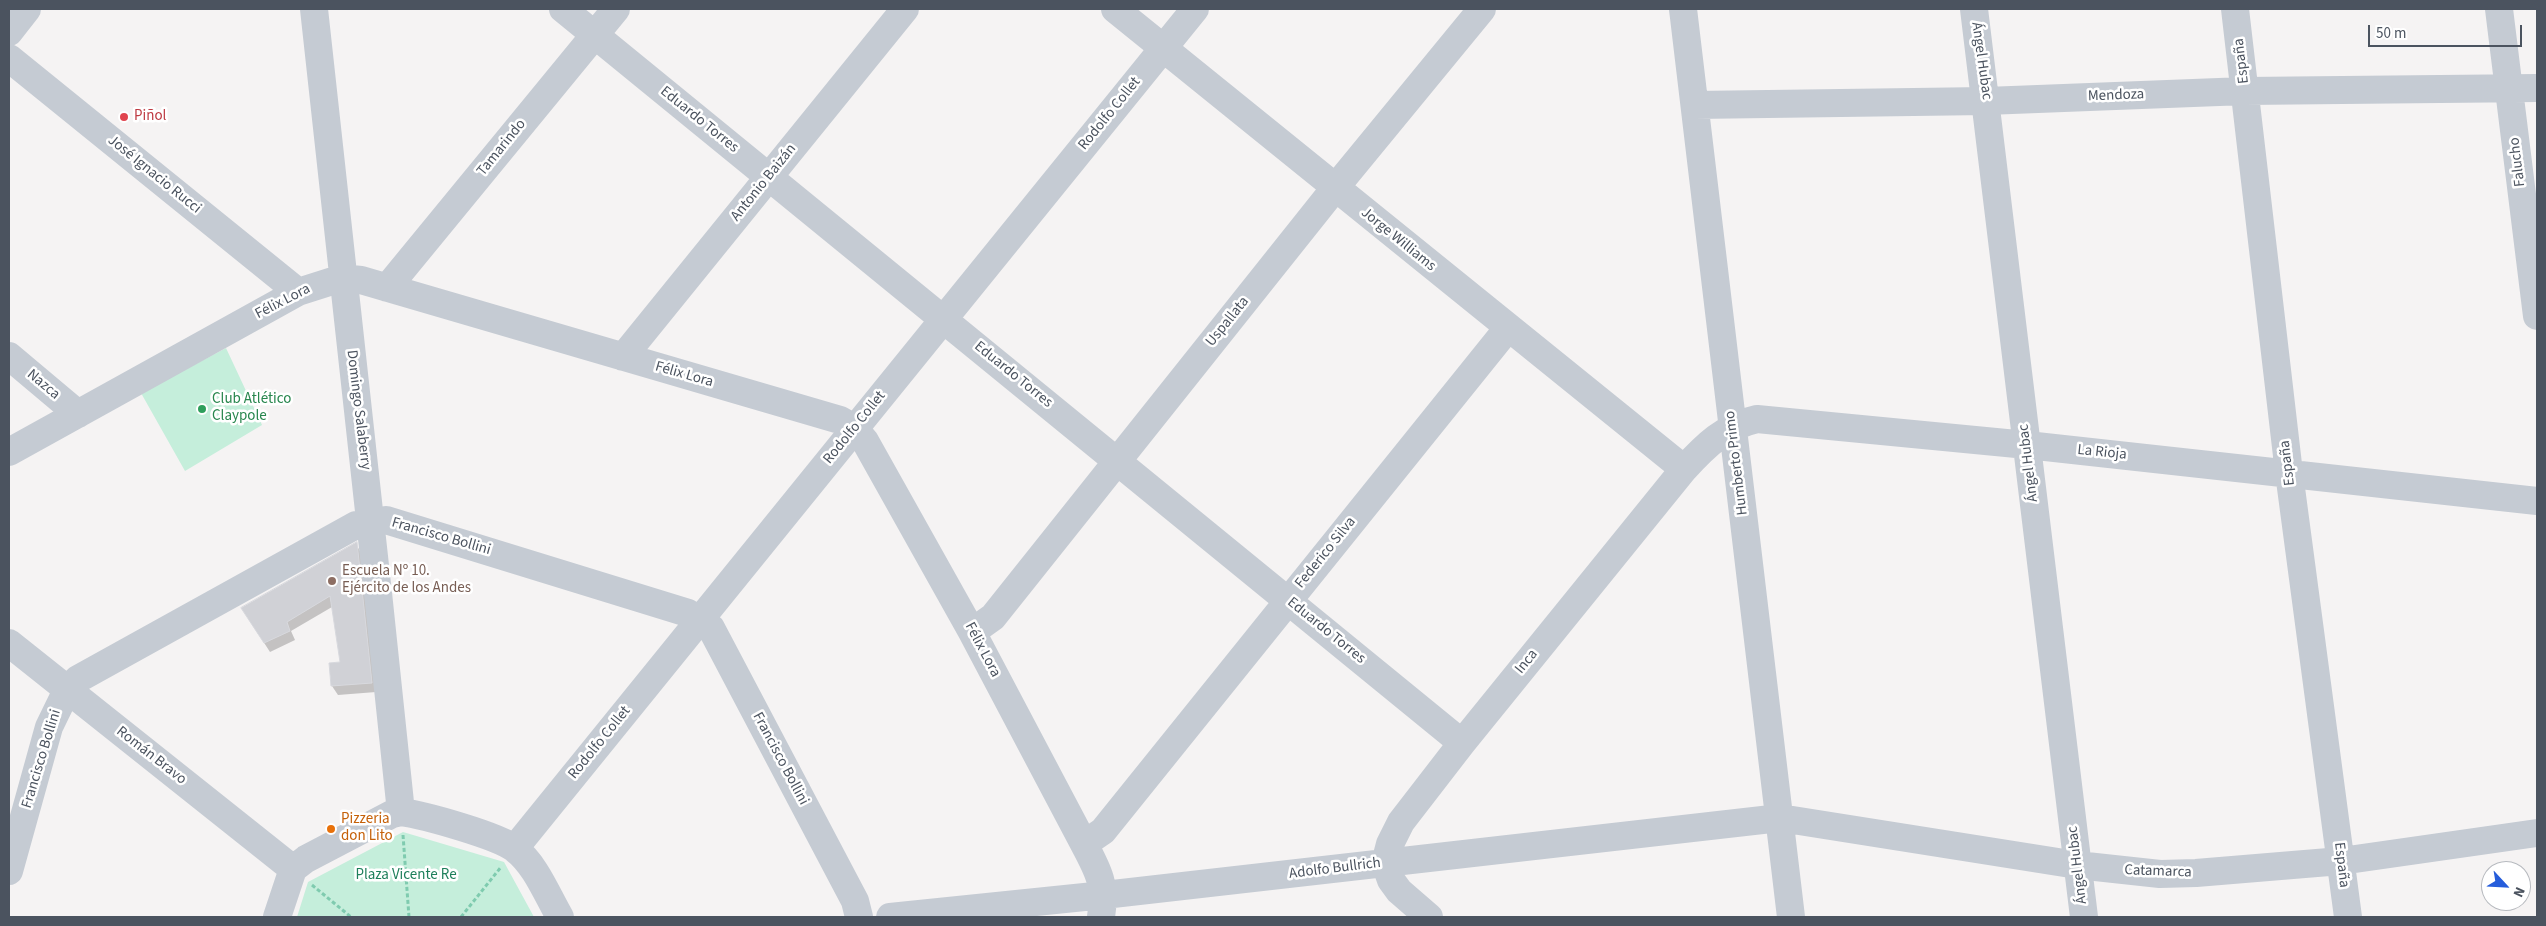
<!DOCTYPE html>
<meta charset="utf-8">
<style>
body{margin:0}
#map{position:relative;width:2546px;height:926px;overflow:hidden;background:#f5f3f3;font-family:"Source Sans 3",sans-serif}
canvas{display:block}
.frame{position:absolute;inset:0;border:10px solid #4b535f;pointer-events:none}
.north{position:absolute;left:2481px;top:861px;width:50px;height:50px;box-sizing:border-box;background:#fff;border:1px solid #b7babf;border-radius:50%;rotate:115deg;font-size:14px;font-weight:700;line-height:20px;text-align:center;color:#4b535f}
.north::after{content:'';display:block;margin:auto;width:18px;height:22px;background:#265ddb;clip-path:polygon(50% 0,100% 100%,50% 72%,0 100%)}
.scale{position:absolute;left:2368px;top:25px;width:154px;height:22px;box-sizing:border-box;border:2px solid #4b535f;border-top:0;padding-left:6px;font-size:15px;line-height:18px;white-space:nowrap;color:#4b535f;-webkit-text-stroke:4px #fff;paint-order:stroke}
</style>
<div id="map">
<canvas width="2546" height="926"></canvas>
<div class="frame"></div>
<div class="north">N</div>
<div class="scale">50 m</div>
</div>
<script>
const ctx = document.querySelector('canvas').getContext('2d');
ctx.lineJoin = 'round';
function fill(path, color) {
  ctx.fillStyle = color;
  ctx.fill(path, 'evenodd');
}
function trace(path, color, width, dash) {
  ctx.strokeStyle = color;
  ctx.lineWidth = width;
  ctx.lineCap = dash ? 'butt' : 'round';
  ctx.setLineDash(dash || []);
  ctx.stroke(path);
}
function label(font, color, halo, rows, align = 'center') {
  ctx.font = font + ' "Source Sans 3",sans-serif';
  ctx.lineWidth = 5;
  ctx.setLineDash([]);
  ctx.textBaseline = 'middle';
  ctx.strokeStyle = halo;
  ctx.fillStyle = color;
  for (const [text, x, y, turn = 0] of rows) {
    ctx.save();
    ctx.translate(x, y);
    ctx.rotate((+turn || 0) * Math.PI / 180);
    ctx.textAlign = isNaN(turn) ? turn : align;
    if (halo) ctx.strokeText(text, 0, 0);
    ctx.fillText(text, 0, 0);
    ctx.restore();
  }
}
const green = new Path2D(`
 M 226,348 L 262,425 L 185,471 L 141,393 Z
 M 403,832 L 504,862 L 534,917 L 297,917 L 308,882 Z`);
const shadow = new Path2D(`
 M 356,544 L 361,553 L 376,692 L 338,695 L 332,686 L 341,663 L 332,607 L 291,631 L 295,640 L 270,652 L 248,618 Z`);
const building = new Path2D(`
 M 357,542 L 372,683 L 331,686 L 329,663 L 340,662 L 330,596 L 287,622 L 290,631 L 264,643 L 241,608 Z`);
const path = new Path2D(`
 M 403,835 L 409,917
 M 312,885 L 351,917
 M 461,917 L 501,867`);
const minor = new Path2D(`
 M 314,9 C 342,276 374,544 401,812
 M 563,9 L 1462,743
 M 1115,9 L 1684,469
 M 1683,9 L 1791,917
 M 1974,9 L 2084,917
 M 2235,9 L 2289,473 L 2348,917
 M 2499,9 L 2537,316
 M 9,32 L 27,9
 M 9,58 L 298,292
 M 1695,105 L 1986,101 L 2245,91 L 2537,88
 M 387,288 L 616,9
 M 9,356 L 78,414
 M 623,357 L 905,9
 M 9,452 L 298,292 L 342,278 L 361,280 L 840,420 L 854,428 L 865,441 L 972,632 L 1084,844 C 1099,872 1106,885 1101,917
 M 972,632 L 993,617 L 1335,188 L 1482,9
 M 9,643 L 293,869
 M 1084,844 L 1103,831 L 1508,328
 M 515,848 L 1195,9
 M 9,871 L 49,727 L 67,690 L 78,679 L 356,525 L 386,520 L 688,613 L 711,628 L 855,901 L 859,917
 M 277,917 L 293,869 L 306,859 L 392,814 L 401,812 C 424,815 499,836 515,849 C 536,865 547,895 560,917
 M 890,917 L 1104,895 L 1780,818 L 2077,865 L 2160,874 L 2196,873 L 2341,861 L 2537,833
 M 1429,917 L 1399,891 L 1391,880 L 1385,863 L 1390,844 L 1401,822 L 1462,743 L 1684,469 C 1705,446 1725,426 1757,419 L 2027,445 L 2537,501`);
const markers = [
 [124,117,5,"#e0444e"],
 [202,409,5,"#2e9e5b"],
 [332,581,5,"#8d6e63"],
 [331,829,5,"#e8710a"]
];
const streetNames = [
 ["Ángel Hubac",1981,61,82],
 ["España",2242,61,-97],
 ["Mendoza",2116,96,-2],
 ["Rodolfo Collet",1110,114,-51],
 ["Eduardo Torres",699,120,39],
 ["Tamarindo",502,148,-51],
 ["Falucho",2518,162,-97],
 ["José Ignacio Rucci",154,175,39],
 ["Antonio Baizán",764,183,-51],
 ["Jorge Williams",1398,240,39],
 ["Félix Lora",283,302,-27],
 ["Uspallata",1228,322,-51],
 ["Félix Lora",684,375,16],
 ["Eduardo Torres",1013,375,39],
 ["Nazca",43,385,40],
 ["Domingo Salaberry",358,410,83],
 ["Rodolfo Collet",855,428,-51],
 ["La Rioja",2102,453,6],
 ["Humberto Primo",1737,463,-97],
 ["Ángel Hubac",2029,463,-97],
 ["España",2288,463,-97],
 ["Francisco Bollini",441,537,16],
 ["Federico Silva",1326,553,-51],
 ["Eduardo Torres",1326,631,39],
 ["Félix Lora",982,650,62],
 ["Inca",1527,662,-51],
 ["Rodolfo Collet",600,743,-51],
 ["Román Bravo",151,756,38],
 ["Francisco Bollini",42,759,-73],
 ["Francisco Bollini",780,759,62],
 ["Ángel Hubac",2078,865,-97],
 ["España",2341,865,83],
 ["Adolfo Bullrich",1335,869,-7],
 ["Catamarca",2158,872,2]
];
const healthNames = [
 ["Piñol",134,117]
];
const leisureNames = [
 ["Club Atlético",212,400],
 ["Claypole",212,417]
];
const educationNames = [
 ["Escuela Nº 10.",342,572],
 ["Ejército de los Andes",342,589]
];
const foodNames = [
 ["Pizzeria",341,820],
 ["don Lito",341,837]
];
const parkNames = [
 ["Plaza Vicente Re",406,876]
];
fill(green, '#c5eedb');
fill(shadow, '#0003');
fill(building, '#d0d1d6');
trace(building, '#d7d8dd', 1);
trace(path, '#7fcbaf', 3, [4, 2.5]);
trace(minor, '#c5cbd3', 28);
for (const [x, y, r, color] of markers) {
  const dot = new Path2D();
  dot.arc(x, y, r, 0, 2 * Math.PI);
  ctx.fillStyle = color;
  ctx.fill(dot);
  trace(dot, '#fff', 2);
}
label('15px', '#4b535f', '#fff', streetNames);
label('15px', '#be3a42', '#fff', healthNames, 'left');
label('15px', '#27864d', '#fff', leisureNames, 'left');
label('15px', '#785e54', '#fff', educationNames, 'left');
label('15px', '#c56008', '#fff', foodNames, 'left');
label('15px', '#1e7f5b', '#fff', parkNames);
</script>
